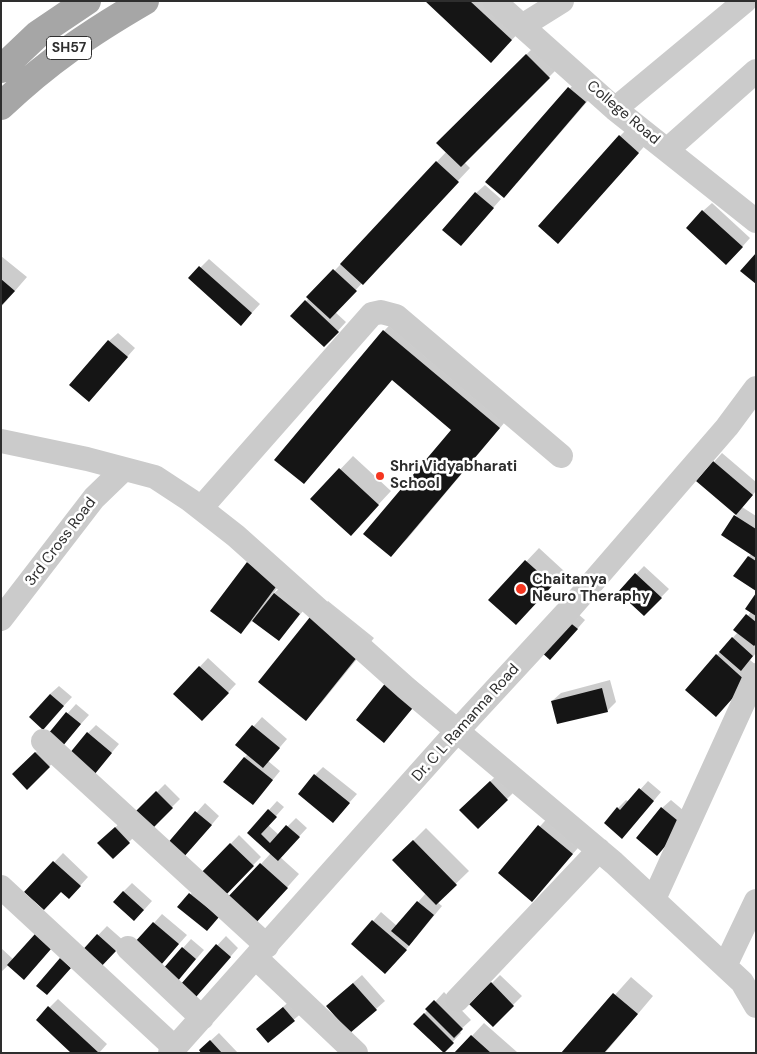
<!DOCTYPE html>
<style>
body{margin:0}
#map{position:relative;width:757px;height:1054px;overflow:hidden;background:#fff;font-family:"DM Sans",sans-serif}
canvas{display:block}
.frame{position:absolute;inset:0;border:2px solid #2e2e2e;pointer-events:none}
</style>
<div id="map">
<canvas width="757" height="1054"></canvas>
<div class="frame"></div>
</div>
<script>
const ctx = document.querySelector('canvas').getContext('2d');
ctx.lineJoin = 'round';
function fill(path, color) {
  ctx.fillStyle = color;
  ctx.fill(path, 'evenodd');
}
function trace(path, color, width, dash) {
  ctx.strokeStyle = color;
  ctx.lineWidth = width;
  ctx.lineCap = dash ? 'butt' : 'round';
  ctx.setLineDash(dash || []);
  ctx.stroke(path);
}
function label(font, color, halo, rows, align = 'center') {
  ctx.font = font + ' "DM Sans",sans-serif';
  ctx.lineWidth = 5;
  ctx.setLineDash([]);
  ctx.textBaseline = 'middle';
  ctx.strokeStyle = halo;
  ctx.fillStyle = color;
  for (const [text, x, y, turn = 0] of rows) {
    ctx.save();
    ctx.translate(x, y);
    ctx.rotate((+turn || 0) * Math.PI / 180);
    ctx.textAlign = isNaN(turn) ? turn : align;
    if (halo) ctx.strokeText(text, 0, 0);
    ctx.fillText(text, 0, 0);
    ctx.restore();
  }
}
const shadow = new Path2D(`
 M 427,1 L 505,1 L 528,23 L 508,44 Z
 M 539,42 L 562,64 L 464,162 L 470,168 L 335,312 L 346,322 L 324,346 L 292,316 L 447,151 L 438,142 Z
 M 582,75 L 598,89 L 517,183 L 487,181 Z
 M 633,123 L 651,139 L 558,242 L 620,136 Z
 M 485,185 L 501,199 L 469,235 L 476,193 Z
 M 712,203 L 750,238 L 735,255 L 703,211 Z
 M 1,256 L 27,277 L 1,307 Z
 M 209,259 L 260,304 L 249,316 L 190,278 Z
 M 400,314 L 515,410 L 408,538 L 391,555 L 453,429 L 393,379 L 304,482 L 384,331 Z
 M 118,333 L 135,348 L 97,391 L 109,341 Z
 M 722,453 L 756,482 L 756,491 L 742,507 L 756,516 L 756,589 L 749,556 L 752,553 L 714,462 Z
 M 353,456 L 391,491 L 363,521 L 312,499 Z
 M 539,548 L 564,571 L 528,611 L 490,600 Z
 M 248,563 L 290,571 L 272,595 L 283,585 L 308,605 L 279,640 L 253,620 L 241,632 L 212,611 Z
 M 644,566 L 669,589 L 644,615 L 619,592 Z
 M 756,595 L 756,653 L 750,660 L 756,665 L 756,672 L 716,716 L 717,655 L 738,632 L 751,611 Z
 M 328,601 L 374,638 L 322,702 L 305,719 L 311,618 Z
 M 577,613 L 585,620 L 559,650 Z
 M 208,658 L 236,684 L 211,711 L 174,694 Z
 M 401,669 L 428,691 L 384,741 Z
 M 610,680 L 616,702 L 607,711 L 552,701 L 561,693 Z
 M 59,686 L 72,697 L 43,728 L 50,694 Z
 M 76,704 L 89,715 L 62,745 L 49,734 Z
 M 262,717 L 287,739 L 268,761 L 280,771 L 253,804 L 244,758 L 248,754 L 237,745 Z
 M 96,725 L 119,744 L 102,764 L 88,733 Z
 M 44,744 L 58,758 L 27,788 L 14,774 Z
 M 323,767 L 357,794 L 333,821 L 315,775 Z
 M 499,773 L 515,791 L 507,799 L 461,810 Z
 M 648,781 L 661,792 L 630,829 L 618,808 L 626,800 L 629,802 Z
 M 165,784 L 180,799 L 151,828 L 136,813 Z
 M 671,800 L 690,816 L 665,845 L 662,808 Z
 M 277,801 L 284,807 L 268,825 L 279,835 L 296,818 L 307,828 L 280,857 L 299,874 L 267,910 L 261,864 L 271,853 L 248,833 Z
 M 205,803 L 219,816 L 191,849 L 168,845 Z
 M 552,813 L 585,840 L 532,900 L 499,872 Z
 M 124,819 L 138,833 L 113,858 L 99,843 Z
 M 426,828 L 469,871 L 437,902 L 442,906 L 394,964 L 353,944 L 381,912 L 397,926 L 426,893 L 394,860 Z
 M 239,835 L 261,857 L 222,897 L 200,876 Z
 M 63,853 L 88,877 L 77,889 L 26,892 Z
 M 132,883 L 152,901 L 143,911 L 123,892 Z
 M 199,885 L 215,921 L 179,907 Z
 M 162,914 L 187,935 L 169,955 L 154,923 Z
 M 107,926 L 124,941 L 106,961 L 80,954 Z
 M 226,936 L 238,948 L 204,987 L 182,983 Z
 M 191,939 L 204,950 L 185,972 L 183,948 Z
 M 1,948 L 14,960 L 1,972 Z
 M 362,975 L 385,1001 L 350,1032 L 336,998 Z
 M 500,975 L 522,996 L 493,1025 L 471,1004 Z
 M 631,977 L 653,996 L 605,1053 L 563,1053 Z
 M 444,992 L 471,1020 L 459,1031 L 461,1033 L 443,1052 L 415,1024 Z
 M 58,999 L 107,1044 L 99,1053 L 73,1053 L 37,1020 Z
 M 292,999 L 303,1012 L 268,1041 L 258,1029 Z
 M 484,1023 L 517,1052 L 517,1053 L 456,1053 Z
 M 219,1033 L 238,1053 L 199,1053 L 209,1042 Z`);
const building = new Path2D(`
 M 425,1 L 470,1 L 512,40 L 491,63 Z
 M 526,54 L 550,78 L 461,167 L 436,143 Z
 M 568,87 L 586,102 L 504,198 L 485,182 Z
 M 619,135 L 639,153 L 558,244 L 538,226 Z
 M 436,161 L 459,182 L 363,285 L 340,264 Z
 M 475,192 L 494,208 L 461,246 L 442,230 Z
 M 702,210 L 743,247 L 726,265 L 686,228 Z
 M 756,253 L 756,284 L 740,271 Z
 M 199,266 L 252,313 L 241,326 L 188,278 Z
 M 333,269 L 357,291 L 330,319 L 306,297 Z
 M 1,279 L 15,291 L 1,306 Z
 M 305,300 L 339,332 L 324,347 L 290,316 Z
 M 383,330 L 500,428 L 391,557 L 363,534 L 451,430 L 392,380 L 304,484 L 274,460 Z
 M 108,340 L 128,357 L 89,402 L 69,385 Z
 M 713,461 L 753,495 L 736,515 L 696,481 Z
 M 339,468 L 379,505 L 351,536 L 310,499 Z
 M 734,515 L 756,529 L 756,558 L 721,535 Z
 M 748,556 L 756,561 L 756,591 L 733,576 Z
 M 525,560 L 553,585 L 516,625 L 488,600 Z
 M 247,562 L 278,584 L 241,634 L 210,611 Z
 M 635,573 L 662,598 L 644,616 L 618,592 Z
 M 274,593 L 300,614 L 279,641 L 252,621 Z
 M 756,593 L 756,616 L 745,609 Z
 M 746,614 L 756,622 L 756,644 L 754,646 L 733,630 Z
 M 310,617 L 358,656 L 306,721 L 258,682 Z
 M 568,621 L 578,629 L 550,660 L 540,651 Z
 M 732,637 L 753,656 L 741,671 L 719,652 Z
 M 716,654 L 747,682 L 716,717 L 685,690 Z
 M 199,666 L 229,693 L 202,721 L 173,694 Z
 M 387,681 L 416,704 L 384,743 L 356,720 Z
 M 602,688 L 608,712 L 557,724 L 551,701 Z
 M 50,694 L 64,706 L 43,730 L 29,717 Z
 M 66,712 L 81,724 L 62,747 L 48,734 Z
 M 252,725 L 280,748 L 263,768 L 235,745 Z
 M 87,732 L 112,753 L 94,775 L 69,754 Z
 M 35,752 L 50,767 L 27,790 L 12,774 Z
 M 244,757 L 273,780 L 253,805 L 223,782 Z
 M 314,774 L 350,803 L 333,823 L 298,794 Z
 M 490,781 L 508,800 L 478,829 L 459,810 Z
 M 639,788 L 654,801 L 622,839 L 604,823 L 617,807 L 620,810 Z
 M 156,791 L 173,808 L 151,830 L 134,813 Z
 M 661,807 L 683,825 L 657,856 L 636,838 Z
 M 268,809 L 277,817 L 261,834 L 270,843 L 286,825 L 300,837 L 278,861 L 247,833 Z
 M 195,811 L 212,825 L 182,859 L 166,845 Z
 M 538,825 L 573,854 L 532,902 L 498,873 Z
 M 115,827 L 130,843 L 113,859 L 97,843 Z
 M 413,840 L 457,885 L 436,905 L 392,860 Z
 M 230,843 L 254,866 L 222,899 L 198,876 Z
 M 53,861 L 81,886 L 69,899 L 61,892 L 44,910 L 24,892 Z
 M 260,863 L 288,888 L 254,925 L 226,899 Z
 M 123,891 L 144,910 L 134,921 L 113,902 Z
 M 189,893 L 219,917 L 207,931 L 177,907 Z
 M 417,901 L 434,915 L 409,946 L 391,931 Z
 M 372,920 L 407,950 L 385,974 L 351,944 Z
 M 153,922 L 179,944 L 161,965 L 134,943 Z
 M 35,934 L 51,949 L 24,980 L 7,965 Z
 M 97,934 L 116,951 L 97,971 L 79,954 Z
 M 216,944 L 231,957 L 196,997 L 181,984 Z
 M 182,947 L 196,959 L 177,982 L 162,970 Z
 M 60,958 L 71,968 L 47,995 L 36,986 Z
 M 491,982 L 514,1006 L 493,1027 L 469,1004 Z
 M 353,983 L 377,1010 L 350,1033 L 326,1006 Z
 M 613,993 L 638,1014 L 604,1053 L 561,1053 Z
 M 434,1000 L 463,1029 L 454,1038 L 425,1009 Z
 M 48,1006 L 99,1053 L 71,1053 L 36,1020 Z
 M 283,1007 L 295,1021 L 268,1043 L 256,1029 Z
 M 424,1013 L 454,1043 L 444,1053 L 413,1024 Z
 M 471,1035 L 491,1053 L 454,1053 Z
 M 210,1040 L 222,1053 L 201,1053 L 199,1050 Z`);
const minor = new Path2D(`
 M 494,1 L 615,109 L 756,221
 M 522,26 L 562,1
 M 615,109 L 745,1
 M 667,150 L 756,71
 M 1,441 L 87,459 L 155,477 L 190,500 L 236,536 L 406,688 L 614,863 L 742,982 L 756,1006
 M 201,508 L 372,314 L 381,312 L 396,316 L 561,456
 M 1,619 L 94,498 L 124,469
 M 43,741 L 267,946
 M 1,887 L 175,1048
 M 654,899 L 756,675
 M 128,948 L 202,1018
 M 256,958 L 356,1053
 M 725,966 L 756,901
 M 457,1000 L 599,850
 M 170,1053 L 458,730 L 566,613 L 727,427 L 756,388`);
const major = new Path2D(`
 M 1,69 L 38,34 L 87,1
 M 1,106 C 47,62 90,33 145,1`);
const markers = [
 [380,476,5,"#f53620"],
 [521,589,6,"#f53620"]
];
const shields = [
 [69,48,45]
];
const shieldNames = [
 ["SH57",69,48]
];
const streetNames = [
 ["College Road",623,113,40],
 ["3rd Cross Road",61,542,-53],
 ["Dr. C L Ramanna Road",466,723,-48]
];
const poiNames = [
 ["Shri Vidyabharati",390,467],
 ["School",390,484],
 ["Chaitanya",532,580],
 ["Neuro Theraphy",532,597]
];
fill(shadow, '#0003');
fill(building, '#151515');
trace(minor, '#cbcbcb', 24);
trace(major, '#a6a6a6', 28);
for (const [x, y, r, color] of markers) {
  const dot = new Path2D();
  dot.arc(x, y, r, 0, 2 * Math.PI);
  ctx.fillStyle = color;
  ctx.fill(dot);
  trace(dot, '#fff', 2);
}
for (const [x, y, w] of shields) {
  const box = new Path2D();
  box.roundRect(x - w / 2, y - 11.5, w, 23, 4);
  ctx.fillStyle = '#fff';
  ctx.fill(box);
  trace(box, '#2e2e2e', 1);
}
label('bold 14px', '#2e2e2e', null, shieldNames);
label('15px', '#2e2e2e', '#fff', streetNames);
label('bold 15px', '#2e2e2e', '#fff', poiNames, 'left');
</script>
